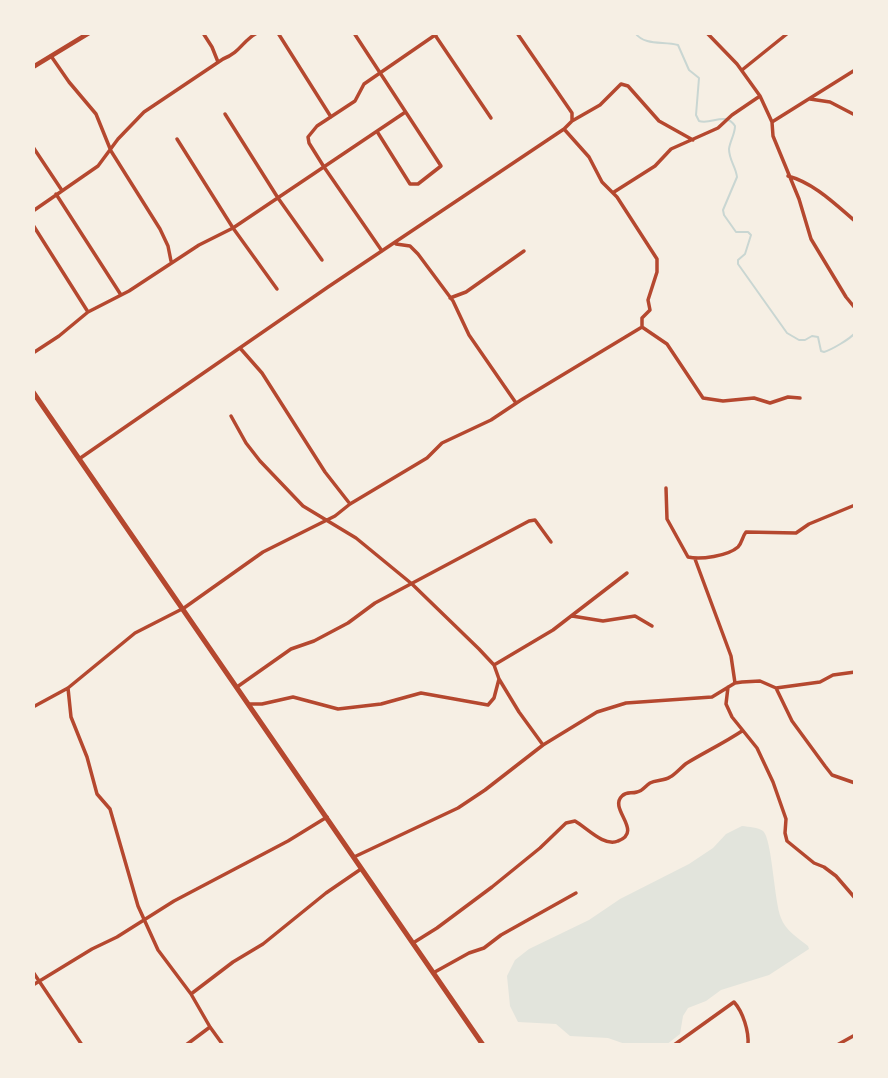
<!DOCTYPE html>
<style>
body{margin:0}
#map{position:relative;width:888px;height:1078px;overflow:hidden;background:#f6efe4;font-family:"Roboto Condensed",sans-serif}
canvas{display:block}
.frame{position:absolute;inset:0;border:35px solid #f6efe4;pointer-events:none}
</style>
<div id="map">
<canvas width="888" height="1078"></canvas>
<div class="frame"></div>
</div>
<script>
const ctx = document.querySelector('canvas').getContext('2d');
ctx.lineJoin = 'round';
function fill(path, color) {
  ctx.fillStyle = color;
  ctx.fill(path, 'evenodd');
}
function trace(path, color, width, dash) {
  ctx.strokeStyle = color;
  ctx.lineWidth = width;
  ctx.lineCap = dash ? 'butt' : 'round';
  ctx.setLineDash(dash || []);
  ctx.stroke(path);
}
const green = new Path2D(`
 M 742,826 C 749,827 758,827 763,831 C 772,838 774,901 781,918 C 785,930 798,938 808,946 L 809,949 L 769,975 L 721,990 L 706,1001 L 688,1008 L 683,1016 L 680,1034 L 666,1045 L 628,1045 L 608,1038 L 570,1036 L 556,1024 L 518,1022 L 510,1006 L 507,976 L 515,960 L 529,949 L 589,920 L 620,899 L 689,864 L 713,848 L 726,834 Z`);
const stream = new Path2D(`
 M 635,33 C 645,46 663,41 678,45 L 689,70 L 699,78 L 696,115 L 699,121 C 712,125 725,111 735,126 C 735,134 730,141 729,149 C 729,160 736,167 737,177 L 723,210 L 724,215 L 736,232 L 748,232 L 751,235 L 745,254 L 738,260 L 738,264 L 787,333 L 799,340 L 805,340 L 812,336 L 818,337 L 821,351 L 824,352 C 831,350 850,339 855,333`);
const minor = new Path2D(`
 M 203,33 L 212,47 L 218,62
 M 278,33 L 331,117
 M 354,33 L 441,166 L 418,184 L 410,184 L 378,133
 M 707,33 L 737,64 L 760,96 L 772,122 L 773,136 L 799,199 L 811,239 L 846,297 L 855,308
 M 435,35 L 491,118
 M 51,56 L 69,82 L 96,114 L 111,151 L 160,229 L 168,246 L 171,261
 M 742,70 L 788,33
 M 810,99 L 830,102 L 855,115
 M 225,114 L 278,198 L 322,260
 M 572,121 L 600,105 L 621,84 L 628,86 L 659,121 L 693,140
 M 772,122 L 855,70
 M 177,139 L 233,228 L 277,289
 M 33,147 L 61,189
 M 788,176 C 814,183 835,204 855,221
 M 614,192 L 655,166 L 671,149 L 718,128 L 732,115 L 760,96
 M 56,194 L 121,295
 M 33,211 L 98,166 L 118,139 L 144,112 L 223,59 C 241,52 242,41 257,33
 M 33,225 L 88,312
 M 396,244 L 410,246 L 418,254 L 453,301 L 469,335 L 516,403
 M 382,251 L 324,167 L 309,143 L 308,137 L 317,126 L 355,101 L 364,84 L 438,33
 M 450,298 L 466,292 L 524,251
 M 642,327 L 667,344 L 703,398 L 723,401 L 754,398 L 770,403 L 788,397 L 800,398
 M 240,348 L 262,373 L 325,472 L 350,504
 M 33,353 L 59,336 L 88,312 L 129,291 L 199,245 L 233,228 L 404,113
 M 231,416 L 246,443 L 260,461 L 303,506 L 356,538 L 412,584 L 479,649 L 494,665 L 499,679 L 519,712 L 543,745
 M 79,459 L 328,287 L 564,129 L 572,121 L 572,113 L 517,33
 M 666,488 L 667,519 L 688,557 C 700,560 728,556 738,547 C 742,543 742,537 746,532 L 796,533 L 809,524 L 855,505
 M 695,559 L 731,656 L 735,683
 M 572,616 L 603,621 L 635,616 L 652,626
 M 494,665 L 553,630 L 627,573
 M 237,687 L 291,649 L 314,641 L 348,623 L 375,603 L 529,521 L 535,520 L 551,542
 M 728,687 L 726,704 L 732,717 L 757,748 L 773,782 L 786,819 L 785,833 L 787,841 L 814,863 L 824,867 L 836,876 L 855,898
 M 68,688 L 71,717 L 87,757 L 97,794 L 110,809 L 138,906 L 158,950 L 191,994 L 210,1027 L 223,1045
 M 776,688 L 820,682 L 833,675 L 855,672
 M 249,704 L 262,704 L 293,697 L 338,709 L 381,704 L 421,693 L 488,705 L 494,698 L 499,679
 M 33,707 L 68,688 L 135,633 L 184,608 L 263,552 L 335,516 L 350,504 L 427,458 L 442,443 L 491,420 L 521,400 L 642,327 L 642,318 L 650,310 L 648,300 L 657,272 L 657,259 L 617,197 L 602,182 L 589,157 L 564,129
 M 354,857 L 458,808 L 485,790 L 543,745 L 597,712 L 626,703 L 712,697 L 735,683 L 742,682 L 760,681 L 776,688 L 792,721 L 825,766 L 832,775 L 855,783
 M 413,943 L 437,928 L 492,887 L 540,848 L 566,823 L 575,821 C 587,828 604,847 618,841 C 644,831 608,809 622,796 C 627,791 631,794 637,792 C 643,791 645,786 650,783 C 656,780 664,781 670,777 C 676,774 681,767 687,763 C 705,752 724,743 742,731
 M 33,972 L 82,1045
 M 433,973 L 469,953 L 484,948 L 501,935 L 576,893
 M 33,985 L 92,949 L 117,937 L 174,901 L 288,841 L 327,817
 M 191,994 L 233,962 L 263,944 L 326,893 L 361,869
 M 186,1045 L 210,1027
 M 674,1045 L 734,1002 C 743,1012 749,1031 748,1045
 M 837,1045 L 855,1035`);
const tertiary = new Path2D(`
 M 33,67 L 89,33`);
const primary = new Path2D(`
 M 33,392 L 483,1045`);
fill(green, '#e2e4dc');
trace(stream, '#c9d6d2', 2);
trace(minor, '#b5482f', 3.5);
trace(tertiary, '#b5482f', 4.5);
trace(primary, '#b5482f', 5);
</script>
